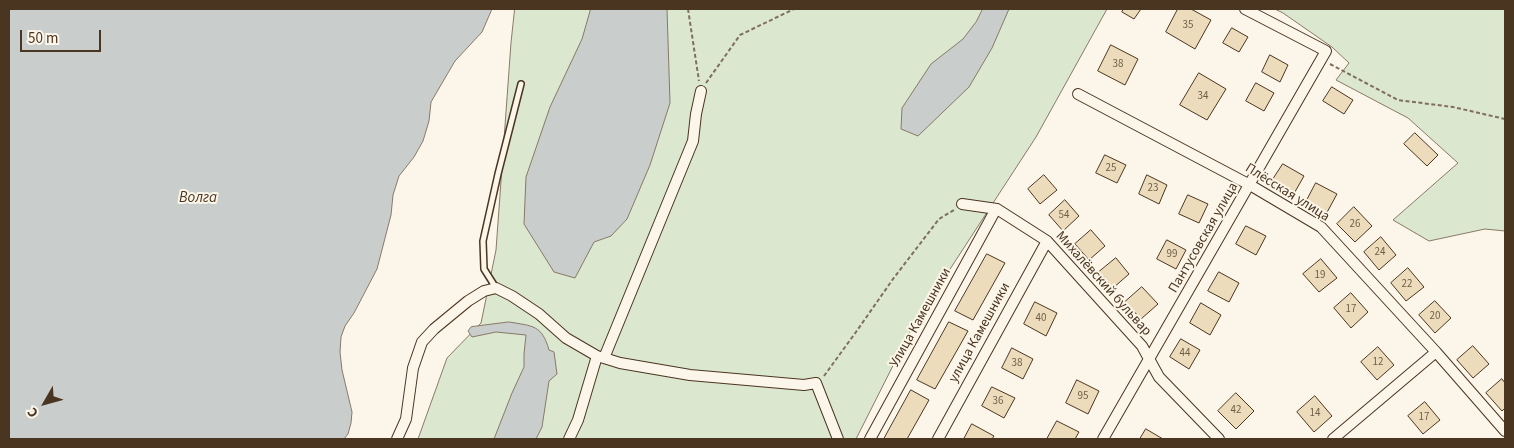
<!DOCTYPE html>
<meta charset="utf-8">
<style>
body{margin:0}
#map{position:relative;width:1514px;height:448px;overflow:hidden;background:#fbf6e9;font-family:"Source Sans 3",sans-serif}
canvas{display:block}
.frame{position:absolute;inset:0;border:10px solid #4a3520;pointer-events:none}
.north{position:absolute;left:20px;top:378px;width:50px;height:50px;-webkit-text-stroke:4px #fbf6e9;paint-order:stroke;rotate:232deg;font-size:14px;font-weight:700;line-height:20px;text-align:center;color:#4a3520}
.north::after{content:'';display:block;margin:auto;width:18px;height:22px;background:#4a3520;clip-path:polygon(50% 0,100% 100%,50% 72%,0 100%)}
.scale{position:absolute;left:20px;top:30px;width:81px;height:22px;box-sizing:border-box;border:2px solid #4a3520;border-top:0;padding-left:6px;font-size:15px;line-height:18px;white-space:nowrap;color:#4a3520;-webkit-text-stroke:4px #fbf6e9;paint-order:stroke}
</style>
<div id="map">
<canvas width="1514" height="448"></canvas>
<div class="frame"></div>
<div class="north">С</div>
<div class="scale">50 m</div>
</div>
<script>
const ctx = document.querySelector('canvas').getContext('2d');
ctx.lineJoin = 'round';
function fill(path, color) {
  ctx.fillStyle = color;
  ctx.fill(path, 'evenodd');
}
function trace(path, color, width, dash) {
  ctx.strokeStyle = color;
  ctx.lineWidth = width;
  ctx.lineCap = dash ? 'butt' : 'round';
  ctx.setLineDash(dash || []);
  ctx.stroke(path);
}
function label(font, color, halo, rows, align = 'center') {
  ctx.font = font + ' "Source Sans 3",sans-serif';
  ctx.lineWidth = 4;
  ctx.setLineDash([]);
  ctx.textBaseline = 'middle';
  ctx.strokeStyle = halo;
  ctx.fillStyle = color;
  for (const [text, x, y, turn = 0] of rows) {
    ctx.save();
    ctx.translate(x, y);
    ctx.rotate((+turn || 0) * Math.PI / 180);
    ctx.textAlign = isNaN(turn) ? turn : align;
    if (halo) ctx.strokeText(text, 0, 0);
    ctx.fillText(text, 0, 0);
    ctx.restore();
  }
}
const green = new Path2D(`
 M 515,9 L 1107,9 L 1036,137 L 913,326 L 856,439 L 418,439 L 447,358 L 481,323 L 496,250 L 511,43 Z
 M 1275,9 L 1505,9 L 1505,231 L 1485,229 L 1429,241 L 1393,220 L 1458,163 L 1408,118 L 1336,80 L 1349,63 L 1332,47 L 1283,13 Z`);
const water = new Path2D(`
 M 9,9 L 492,9 L 482,32 L 455,61 L 431,102 L 429,121 L 423,141 L 414,157 L 399,176 L 393,195 L 391,215 L 377,269 L 354,313 L 345,326 L 341,337 L 340,352 L 342,370 L 352,412 L 351,423 L 348,434 L 344,439 L 9,439 Z
 M 591,9 L 667,9 L 670,103 L 650,165 L 627,219 L 611,236 L 594,242 L 575,278 L 554,272 L 524,224 L 526,177 L 550,107 L 582,39 Z
 M 983,9 L 1009,9 L 992,48 L 969,87 L 918,136 L 901,129 L 902,108 L 931,64 L 963,39 L 976,22 Z
 M 509,322 C 533,326 542,325 549,350 L 554,352 L 557,374 L 549,381 L 542,427 L 536,439 L 494,439 L 512,393 L 524,367 L 524,354 L 526,335 L 496,332 L 472,337 L 468,331 L 471,327 Z`);
const building = new Path2D(`
 M 1124,9 L 1141,9 L 1134,19 L 1122,12 Z
 M 1178,9 L 1191,9 L 1211,20 L 1195,49 L 1166,32 Z
 M 1232,28 L 1248,37 L 1239,52 L 1223,43 Z
 M 1111,45 L 1138,59 L 1125,85 L 1098,71 Z
 M 1270,55 L 1288,65 L 1280,82 L 1262,72 Z
 M 1199,73 L 1226,89 L 1207,120 L 1180,105 Z
 M 1256,83 L 1274,93 L 1264,111 L 1246,101 Z
 M 1332,87 L 1353,100 L 1344,114 L 1323,101 Z
 M 1415,133 L 1438,155 L 1427,166 L 1404,144 Z
 M 1105,155 L 1126,165 L 1117,183 L 1096,173 Z
 M 1283,164 L 1304,176 L 1292,197 L 1270,184 Z
 M 1044,175 L 1057,190 L 1040,204 L 1028,189 Z
 M 1147,175 L 1167,185 L 1159,204 L 1139,194 Z
 M 1316,183 L 1337,194 L 1325,216 L 1305,204 Z
 M 1188,195 L 1208,204 L 1199,223 L 1179,214 Z
 M 1065,200 L 1079,216 L 1063,231 L 1049,215 Z
 M 1354,207 L 1372,226 L 1355,242 L 1337,224 Z
 M 1246,226 L 1266,236 L 1256,255 L 1236,244 Z
 M 1091,230 L 1105,246 L 1089,260 L 1075,244 Z
 M 1381,237 L 1396,255 L 1379,270 L 1364,252 Z
 M 1167,240 L 1186,250 L 1176,269 L 1157,259 Z
 M 987,254 L 1005,263 L 973,320 L 955,311 Z
 M 1116,258 L 1129,274 L 1113,288 L 1099,272 Z
 M 1321,259 L 1337,278 L 1319,292 L 1303,274 Z
 M 1408,268 L 1424,287 L 1406,301 L 1391,283 Z
 M 1219,272 L 1239,283 L 1229,302 L 1208,291 Z
 M 1142,287 L 1158,304 L 1141,319 L 1125,302 Z
 M 1351,293 L 1368,312 L 1351,328 L 1334,308 Z
 M 1435,301 L 1451,318 L 1435,333 L 1419,315 Z
 M 1035,302 L 1057,313 L 1046,336 L 1024,324 Z
 M 1201,303 L 1221,315 L 1210,335 L 1190,323 Z
 M 949,322 L 968,331 L 935,389 L 917,380 Z
 M 1181,339 L 1200,350 L 1189,369 L 1170,357 Z
 M 1473,346 L 1489,364 L 1473,378 L 1457,360 Z
 M 1378,347 L 1394,365 L 1377,380 L 1361,362 Z
 M 1012,348 L 1033,359 L 1023,379 L 1002,368 Z
 M 1502,379 L 1505,383 L 1505,408 L 1502,411 L 1486,393 Z
 M 1077,380 L 1099,391 L 1088,414 L 1066,403 Z
 M 992,387 L 1015,398 L 1004,418 L 982,406 Z
 M 911,390 L 929,400 L 907,439 L 884,439 Z
 M 1236,393 L 1254,411 L 1236,429 L 1218,411 Z
 M 1315,396 L 1332,416 L 1314,432 L 1297,412 Z
 M 1425,402 L 1440,420 L 1423,434 L 1408,416 Z
 M 1057,421 L 1079,432 L 1075,439 L 1047,439 Z
 M 972,424 L 994,436 L 992,439 L 964,439 Z
 M 1146,429 L 1163,439 L 1140,439 Z`);
const path = new Path2D(`
 M 688,9 L 699,81
 M 1330,64 L 1398,100 L 1453,107 L 1505,119
 M 706,83 L 740,35 L 794,9
 M 824,376 L 856,332 L 893,279 L 939,219 L 954,210`);
const service = new Path2D(`
 M 496,288 L 484,269 L 483,241 L 498,174 L 521,84`);
const minor = new Path2D(`
 M 1078,94 L 1250,185 L 1321,227 L 1436,352 L 1505,431
 M 962,204 L 997,209 L 1047,241 L 1142,346 L 1159,377 L 1219,439
 M 604,358 L 693,141 L 696,114 L 701,91
 M 397,439 L 406,419 L 413,368 L 422,342 L 434,329 L 468,301 L 484,291 L 496,288 L 512,296 L 539,314 L 566,338 L 597,356 L 604,358 L 620,363 L 690,375 L 804,385 L 816,383 L 838,439
 M 569,439 L 578,420 L 597,356
 M 870,439 L 996,209
 M 938,439 L 1047,241
 M 1103,439 L 1326,51 L 1245,9
 M 1333,439 L 1436,352`);
const numberNames = [
 ["35",1188,26],
 ["38",1118,65],
 ["34",1203,97],
 ["25",1111,169],
 ["23",1153,189],
 ["54",1064,216],
 ["26",1355,225],
 ["24",1380,253],
 ["99",1172,255],
 ["19",1320,276],
 ["22",1407,285],
 ["17",1351,310],
 ["20",1435,317],
 ["40",1041,319],
 ["44",1185,354],
 ["12",1378,363],
 ["38",1017,364],
 ["95",1083,397],
 ["36",998,402],
 ["42",1236,411],
 ["14",1315,414],
 ["17",1424,418]
];
const streetNames = [
 ["Плёсская улица",1287,193,32],
 ["Пантусовская улица",1204,238,-60],
 ["Михалёвский бульвар",1103,284,48],
 ["Улица Камешники",921,318,-61],
 ["улица Камешники",980,333,-61]
];
const waterNames = [
 ["Волга",198,199]
];
fill(green, '#dce7d0');
trace(green, '#887966', 1);
fill(water, '#c9cecd');
trace(water, '#887966', 1);
fill(building, '#ecdcbc');
trace(building, '#4a3520', 1);
trace(service, '#4a3520', 8);
trace(minor, '#4a3520', 12);
trace(path, '#7f6f5c', 2, [4, 2.5]);
trace(service, '#fbf6e9', 5);
trace(minor, '#fbf6e9', 10);
label('11px', '#725f47', null, numberNames);
label('14px', '#4a3520', '#fbf6e9', streetNames);
label('italic 15px', '#4a3520', '#fbf6e9', waterNames);
</script>
